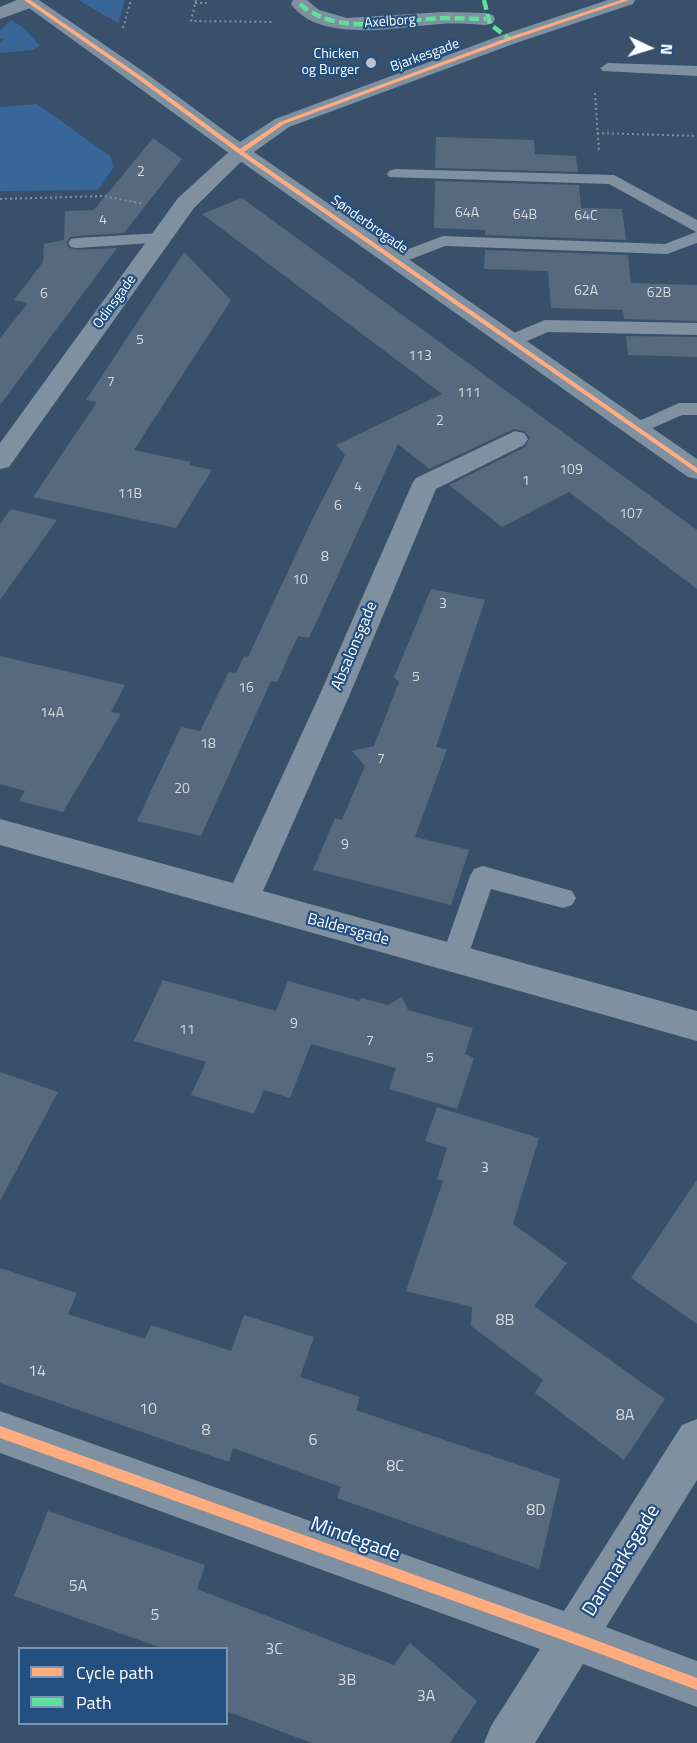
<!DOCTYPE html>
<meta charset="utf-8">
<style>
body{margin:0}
#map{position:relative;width:697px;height:1743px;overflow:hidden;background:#39506b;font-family:"Titillium Web",sans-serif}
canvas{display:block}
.legend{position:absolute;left:18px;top:1647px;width:210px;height:78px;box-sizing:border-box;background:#234f81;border:2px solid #7b95b3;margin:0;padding:8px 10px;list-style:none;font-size:18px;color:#fff}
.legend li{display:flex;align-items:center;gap:12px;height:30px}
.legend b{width:30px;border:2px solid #7b95b3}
.north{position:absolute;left:619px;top:18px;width:60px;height:60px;-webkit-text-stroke:4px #234f81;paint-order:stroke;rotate:94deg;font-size:16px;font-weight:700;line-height:24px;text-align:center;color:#fff}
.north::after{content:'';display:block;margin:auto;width:21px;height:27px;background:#fff;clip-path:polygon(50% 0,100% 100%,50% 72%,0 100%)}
</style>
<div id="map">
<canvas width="697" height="1743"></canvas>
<ul class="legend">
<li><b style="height:8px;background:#ffac80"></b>Cycle path</li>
<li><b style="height:8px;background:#60e19b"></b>Path</li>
</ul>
<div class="north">N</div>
</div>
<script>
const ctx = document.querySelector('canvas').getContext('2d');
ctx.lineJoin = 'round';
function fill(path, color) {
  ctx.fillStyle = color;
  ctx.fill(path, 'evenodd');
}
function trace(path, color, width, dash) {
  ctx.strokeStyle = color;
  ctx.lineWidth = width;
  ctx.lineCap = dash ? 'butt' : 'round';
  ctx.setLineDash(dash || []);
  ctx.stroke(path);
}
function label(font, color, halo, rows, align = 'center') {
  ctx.font = font + ' "Titillium Web",sans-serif';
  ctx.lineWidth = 4.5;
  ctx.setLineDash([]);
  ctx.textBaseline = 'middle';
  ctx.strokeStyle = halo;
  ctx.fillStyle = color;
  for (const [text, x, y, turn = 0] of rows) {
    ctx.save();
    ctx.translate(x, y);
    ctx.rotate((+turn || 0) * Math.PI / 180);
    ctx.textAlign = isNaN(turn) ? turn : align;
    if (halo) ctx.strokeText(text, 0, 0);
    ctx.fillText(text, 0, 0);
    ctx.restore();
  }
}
const green = new Path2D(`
 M 78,0 L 125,0 L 118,23 Z
 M 11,20 L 24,28 L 40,46 L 33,50 L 0,53 L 0,44 L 4,39 L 0,38 L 0,31 Z
 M 37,104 L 110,156 L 114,167 L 98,190 L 0,191 L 0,107 Z`);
const building = new Path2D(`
 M 436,137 L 534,140 L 535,154 L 576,156 L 578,172 L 435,168 Z
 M 153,138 L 182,159 L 124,233 L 77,236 L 71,237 L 66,242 L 69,248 L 77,250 L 117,248 L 0,405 L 0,338 L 28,303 L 14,300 L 43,262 L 44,244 L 64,240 L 65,211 L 94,210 Z
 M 435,181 L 579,185 L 581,208 L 622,209 L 626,240 L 485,235 L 485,230 L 434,228 Z
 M 242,198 L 697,530 L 697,589 L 569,492 L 502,527 L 449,485 L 525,447 L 530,438 L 524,431 L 514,429 L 429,469 L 398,444 L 309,638 L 298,636 L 277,682 L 271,681 L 201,836 L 137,821 L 181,727 L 200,731 L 229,672 L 236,673 L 244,656 L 248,657 L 311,522 L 345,455 L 336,445 L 442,394 L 202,214 Z
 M 485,250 L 628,255 L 631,283 L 697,285 L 697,321 L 624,319 L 623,310 L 551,308 L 548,271 L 484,269 Z
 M 184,252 L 231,300 L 134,450 L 191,462 L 189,465 L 212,470 L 176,528 L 33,497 L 97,402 L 86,400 Z
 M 626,336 L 697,337 L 697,357 L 628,355 Z
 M 11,509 L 57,520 L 0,600 L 0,524 Z
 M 431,589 L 485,600 L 436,747 L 447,749 L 415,837 L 469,850 L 451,905 L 313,870 L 335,818 L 342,820 L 365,766 L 352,751 L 374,746 L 399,682 L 394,677 Z
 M 0,656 L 125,685 L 111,712 L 121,714 L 63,812 L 19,801 L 25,791 L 0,784 Z
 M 163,980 L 276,1011 L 288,981 L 360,1001 L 361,998 L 388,1005 L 402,997 L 408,1010 L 473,1028 L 465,1054 L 474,1058 L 457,1109 L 389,1089 L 396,1068 L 311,1044 L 290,1098 L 264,1090 L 254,1114 L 191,1095 L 206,1062 L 134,1041 Z
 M 0,1072 L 58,1092 L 0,1201 Z
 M 437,1107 L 539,1138 L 513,1224 L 567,1263 L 534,1306 L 665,1399 L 624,1460 L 535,1393 L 543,1380 L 471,1326 L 472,1307 L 406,1291 L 443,1181 L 437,1179 L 447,1148 L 425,1141 Z
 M 697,1180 L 697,1324 L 631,1278 Z
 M 0,1268 L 77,1293 L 68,1314 L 145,1339 L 151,1325 L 231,1351 L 244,1315 L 314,1337 L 300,1377 L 360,1397 L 356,1410 L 560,1479 L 539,1569 L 337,1498 L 341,1487 L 233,1448 L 229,1462 L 0,1383 Z
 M 48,1511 L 205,1565 L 197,1589 L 394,1665 L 410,1643 L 477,1701 L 450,1743 L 312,1743 L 226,1711 L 226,1648 L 162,1648 L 14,1596 Z`);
const path = new Path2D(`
 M 196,0 L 191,21 L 274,22
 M 195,3 L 209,3
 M 123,28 L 131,0
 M 595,93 L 599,151
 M 597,133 L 697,136
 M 0,199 L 104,196 L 144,204`);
const service = new Path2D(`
 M 608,63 L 697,66 L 697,76 L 603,71 L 600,68 Z
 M 395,169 L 614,175 L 697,220 L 697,243 L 667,254 L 445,246 L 396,265 L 390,264 L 387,260 L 390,256 L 443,236 L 665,244 L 696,232 L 609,184 L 389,177 L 387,174 L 389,171 Z
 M 160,233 L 166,234 L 169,238 L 166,242 L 77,248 L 71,247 L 68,243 L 71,239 L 77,238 Z
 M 545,320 L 697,323 L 697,335 L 548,332 L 518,345 L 504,345 L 502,341 L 504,337 Z
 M 679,403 L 697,403 L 697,415 L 682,415 L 637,435 L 630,433 L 627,429 L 630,425 Z
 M 483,866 L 572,891 L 576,898 L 572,905 L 563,908 L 491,889 L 467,959 L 463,967 L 454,970 L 445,967 L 441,959 L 470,876 L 474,869 Z`);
const minor = new Path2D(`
 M 17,0 L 37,0 L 38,2 L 36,6 L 0,19 L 0,7 Z
 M 293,0 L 307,0 L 319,10 L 347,18 L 444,12 L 486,13 L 493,15 L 495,19 L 493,23 L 486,25 C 471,24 455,23 440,24 C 399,27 319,44 291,4 Z
 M 240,146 L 247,148 L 250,152 L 247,156 L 194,208 L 9,467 L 0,469 L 0,443 L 178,198 L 233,148 Z
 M 515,431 L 524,433 L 528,439 L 524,445 L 436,489 L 350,694 L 263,891 L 697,1011 L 697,1041 L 0,845 L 0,819 L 233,883 L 320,694 L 412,484 L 416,478 Z
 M 0,1411 L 564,1611 L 682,1425 L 697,1419 L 697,1480 L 606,1627 L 697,1661 L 697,1707 L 583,1664 L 535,1743 L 484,1743 L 491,1726 L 540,1649 L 0,1453 Z`);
const tertiary = new Path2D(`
 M 18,0 L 39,0 L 147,74 L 240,142 L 275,119 L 502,35 L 608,0 L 635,0 L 633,4 L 516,43 L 289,127 L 254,152 L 697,459 L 697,479 L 688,477 L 233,156 Z`);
const quiet = new Path2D(`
 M 484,0 L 490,24 L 509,39
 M 300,4 C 336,35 386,22 430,19 C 449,17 467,19 486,19`);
const cycleway = new Path2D(`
 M 24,0 L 30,0 L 142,77 L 240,149 L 280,122 L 507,38 L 621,0 L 629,0 L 511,40 L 284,124 L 244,152 L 697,468 L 697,473 L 238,153 L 138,79 Z
 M 0,1426 L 574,1632 L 697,1678 L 697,1690 L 574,1644 L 0,1438 Z`);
const markers = [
 [371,63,6,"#bac2cb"]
];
const farStreetnames = [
 ["Axelborg",390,22,-4],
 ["Bjarkesgade",425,56,-20],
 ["Sønderbrogade",369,225,35],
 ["Odinsgade",115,302,-54]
];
const farPoinames = [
 ["Chicken",359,55],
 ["og Burger",359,71]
];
const numberNames = [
 ["2",141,173],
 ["64A",467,214],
 ["64B",525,216],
 ["64C",586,217],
 ["4",103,221],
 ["62A",586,292],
 ["62B",659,294],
 ["6",44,295],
 ["5",140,341],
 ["113",420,357],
 ["7",111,383],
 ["111",469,394],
 ["2",440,422],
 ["109",571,471],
 ["1",526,482],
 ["4",358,488],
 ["11B",130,495],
 ["6",338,507],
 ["107",631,515],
 ["8",325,558],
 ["10",300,581],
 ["3",443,605],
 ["5",416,678],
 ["16",246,689],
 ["14A",52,714],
 ["18",208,745],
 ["7",381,760],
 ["20",182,790],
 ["9",345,846],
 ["9",294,1025],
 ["11",187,1031],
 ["7",370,1042],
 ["5",430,1059],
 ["3",485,1169]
];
const streetNames = [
 ["Absalonsgade",355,646,-67],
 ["Baldersgade",348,930,15]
];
const nearNumbernames = [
 ["8B",505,1321],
 ["14",37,1372],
 ["10",148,1410],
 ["8A",625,1416],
 ["8",206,1431],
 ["6",313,1441],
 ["8C",395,1467],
 ["8D",536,1511],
 ["5A",78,1587],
 ["5",155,1616],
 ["3C",274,1650],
 ["3B",347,1681],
 ["3A",426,1697]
];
const nearStreetnames = [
 ["Mindegade",355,1540,20],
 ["Danmarksgade",622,1561,-58]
];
fill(green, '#386698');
fill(building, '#56697e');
trace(path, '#7f90a1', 2, [2, 3]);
fill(service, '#7f90a1');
fill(minor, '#7f90a1');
fill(tertiary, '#7f90a1');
trace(quiet, '#60e19b', 4.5, [10, 4.5]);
fill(cycleway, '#ffac80');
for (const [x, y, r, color] of markers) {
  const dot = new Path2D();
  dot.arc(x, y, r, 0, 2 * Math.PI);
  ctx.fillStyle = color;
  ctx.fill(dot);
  trace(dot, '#234f81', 2);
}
label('14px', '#fff', '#234f81', farStreetnames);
label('14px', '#fff', '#234f81', farPoinames, 'right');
label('14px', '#d5dadf', null, numberNames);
label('16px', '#fff', '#234f81', streetNames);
label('16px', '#d5dadf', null, nearNumbernames);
label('20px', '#fff', '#234f81', nearStreetnames);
</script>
